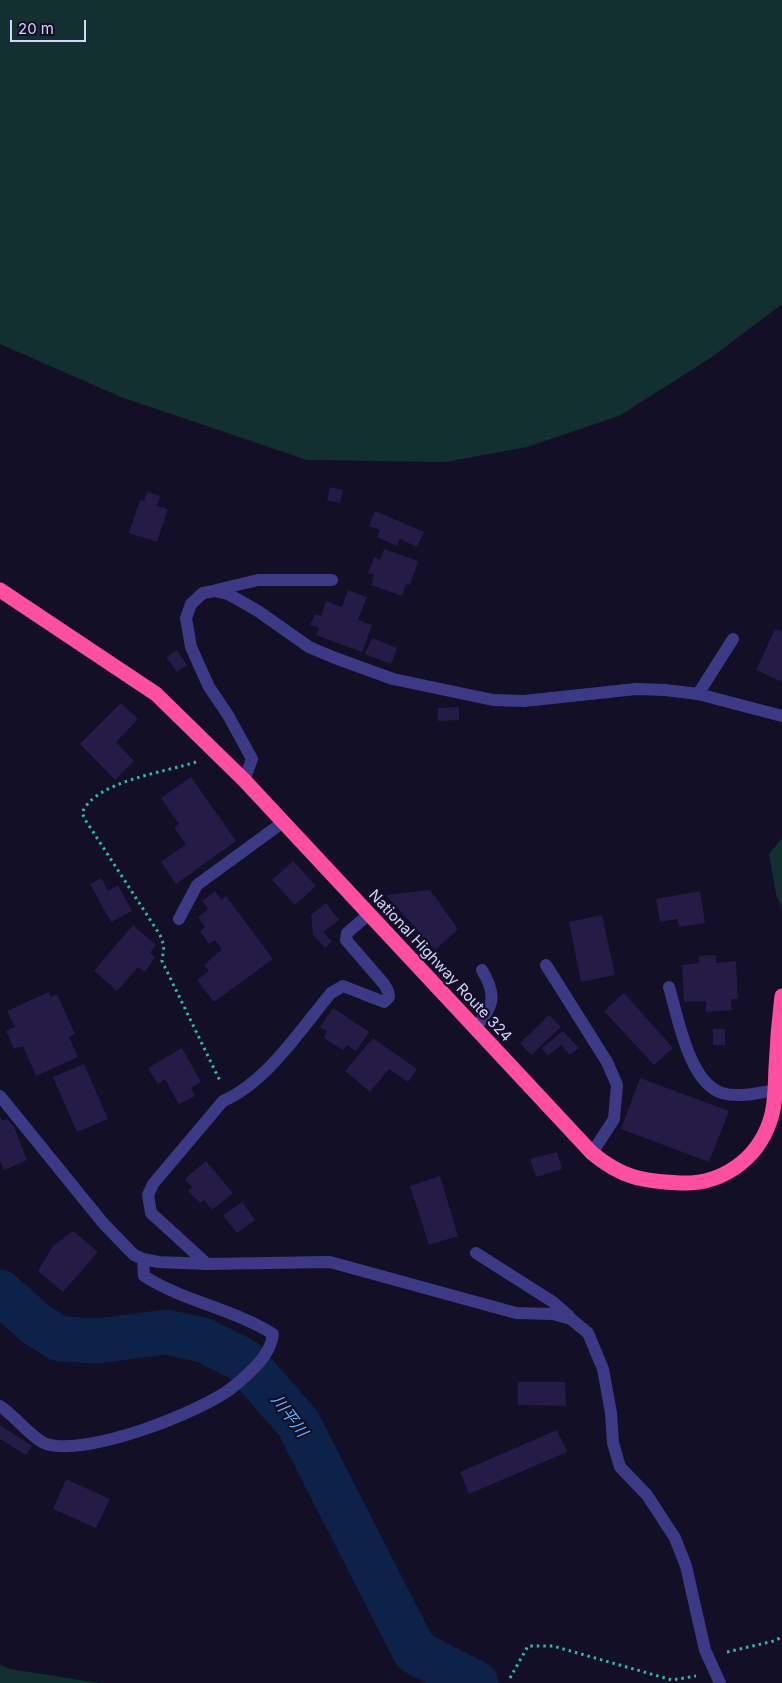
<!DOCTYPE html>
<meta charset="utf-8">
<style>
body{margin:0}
#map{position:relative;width:782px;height:1683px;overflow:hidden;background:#130f26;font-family:Inter,sans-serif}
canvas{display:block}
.scale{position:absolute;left:10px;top:20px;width:76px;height:22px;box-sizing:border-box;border:2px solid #d9d4ff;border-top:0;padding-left:6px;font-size:15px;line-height:18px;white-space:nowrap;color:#d9d4ff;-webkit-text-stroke:4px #130f26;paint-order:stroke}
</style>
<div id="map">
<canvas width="782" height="1683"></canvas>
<div class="scale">20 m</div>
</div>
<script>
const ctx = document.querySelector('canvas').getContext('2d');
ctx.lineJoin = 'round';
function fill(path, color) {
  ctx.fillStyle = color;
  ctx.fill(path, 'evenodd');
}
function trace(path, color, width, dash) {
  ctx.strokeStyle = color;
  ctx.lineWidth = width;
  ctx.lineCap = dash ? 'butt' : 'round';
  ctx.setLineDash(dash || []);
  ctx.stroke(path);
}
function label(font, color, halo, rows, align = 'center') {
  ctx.font = font + ' Inter,"Noto Sans JP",sans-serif';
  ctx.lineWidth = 4.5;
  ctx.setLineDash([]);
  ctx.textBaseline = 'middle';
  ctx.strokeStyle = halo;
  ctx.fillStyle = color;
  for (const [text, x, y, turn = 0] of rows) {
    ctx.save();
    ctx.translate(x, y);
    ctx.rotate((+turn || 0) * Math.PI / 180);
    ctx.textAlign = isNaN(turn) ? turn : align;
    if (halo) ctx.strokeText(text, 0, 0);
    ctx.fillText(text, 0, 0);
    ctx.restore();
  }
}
const green = new Path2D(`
 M 0,0 L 782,0 L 782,304 L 712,357 L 619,416 L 527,447 L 446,462 L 307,460 L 121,397 L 0,344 Z
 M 782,838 L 782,908 L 776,894 L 769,854 Z
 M 0,1665 L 10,1669 L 99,1683 L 0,1683 Z`);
const river = new Path2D(`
 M 0,1292 L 36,1324 L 60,1339 L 98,1341 L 166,1332 L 203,1340 L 243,1360 L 298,1423 L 415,1652 L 476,1683`);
const building = new Path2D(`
 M 330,487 L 343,490 L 340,503 L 327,500 Z
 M 147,492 L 160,496 L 157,506 L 168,509 L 157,542 L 129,533 L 140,500 L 144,501 Z
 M 375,511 L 424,532 L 417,547 L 400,539 L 397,546 L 377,537 L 380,530 L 369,526 Z
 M 384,549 L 418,561 L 410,585 L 406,584 L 402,596 L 371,585 L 374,575 L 368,573 L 374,557 L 380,560 Z
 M 348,590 L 367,597 L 358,620 L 372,625 L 362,652 L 316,635 L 319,628 L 310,625 L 315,614 L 321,616 L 326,601 L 342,607 Z
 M 775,629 L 782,632 L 782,682 L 756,670 Z
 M 372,638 L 397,648 L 391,664 L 365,654 Z
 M 177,650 L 187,665 L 177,672 L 166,657 Z
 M 121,703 L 138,719 L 116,742 L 134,761 L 115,780 L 80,744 Z
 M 459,707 L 459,720 L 438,721 L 438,708 Z
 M 191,777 L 236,841 L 176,884 L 161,862 L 186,844 L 174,828 L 179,824 L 161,798 Z
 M 293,861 L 316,886 L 295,905 L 272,880 Z
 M 101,878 L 108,891 L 118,885 L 132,911 L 111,922 L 90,884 Z
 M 430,890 L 458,929 L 435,950 L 386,895 Z
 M 215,891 L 221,900 L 226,896 L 273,959 L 214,1002 L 197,980 L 209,971 L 204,965 L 222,949 L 215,940 L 209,944 L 200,931 L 205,927 L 198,917 L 208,909 L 202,901 Z
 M 700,891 L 705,923 L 679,927 L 677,919 L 660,922 L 656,899 Z
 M 326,903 L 339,920 L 323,932 L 332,941 L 325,948 L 313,935 L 311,915 Z
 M 602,915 L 615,975 L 581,982 L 569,922 Z
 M 133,925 L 156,945 L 150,953 L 155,957 L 145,972 L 138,967 L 117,991 L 94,971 Z
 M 716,955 L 716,963 L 736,961 L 738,999 L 731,999 L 732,1010 L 706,1012 L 706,1001 L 684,1002 L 682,965 L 699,963 L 699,956 Z
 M 49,992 L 51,997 L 57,994 L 75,1034 L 69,1037 L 78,1057 L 36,1076 L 23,1046 L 14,1049 L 6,1031 L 15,1027 L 7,1011 Z
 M 624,993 L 673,1048 L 654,1065 L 604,1011 Z
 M 333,1008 L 369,1032 L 356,1051 L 347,1045 L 343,1050 L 324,1038 L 327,1031 L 320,1027 Z
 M 549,1015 L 561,1027 L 531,1055 L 520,1043 Z
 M 713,1029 L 725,1029 L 725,1045 L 713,1045 Z
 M 563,1031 L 579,1048 L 570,1055 L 561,1045 L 548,1056 L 542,1048 Z
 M 373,1038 L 417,1069 L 408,1082 L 389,1069 L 370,1092 L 345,1071 Z
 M 182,1048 L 201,1082 L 191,1088 L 195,1096 L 179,1104 L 165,1079 L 158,1084 L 148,1068 Z
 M 84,1064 L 108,1119 L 77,1132 L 53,1077 Z
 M 640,1078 L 729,1111 L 709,1162 L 621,1129 Z
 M 0,1117 L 2,1120 L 8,1120 L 14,1127 L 27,1160 L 4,1170 L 0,1161 Z
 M 557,1152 L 562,1169 L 536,1177 L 530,1159 Z
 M 206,1161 L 233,1193 L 212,1210 L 204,1200 L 200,1203 L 188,1191 L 192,1187 L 185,1179 Z
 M 440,1176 L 458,1236 L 429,1245 L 410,1186 Z
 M 242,1202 L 255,1220 L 237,1233 L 223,1215 Z
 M 73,1231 L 98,1252 L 63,1292 L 38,1271 L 53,1246 Z
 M 518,1382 L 565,1382 L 566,1406 L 518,1405 Z
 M 0,1425 L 32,1446 L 26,1455 L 0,1439 Z
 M 557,1430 L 567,1452 L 469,1494 L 460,1472 Z
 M 66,1479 L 110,1499 L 96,1528 L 53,1509 Z`);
const path = new Path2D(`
 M 196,762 C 166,772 95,781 82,813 L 86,821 L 160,935 L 164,946 L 162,961 L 220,1081
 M 727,1652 L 774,1641 L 782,1637
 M 510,1678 L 528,1646 L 553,1646 L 672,1680 L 696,1676`);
const street = new Path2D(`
 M 216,590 L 258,580 L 332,580
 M 698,694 L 733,639
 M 244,780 L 252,759 L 228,715 L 209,687 L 191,647 L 186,618 L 191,604 L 203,593 L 214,591 L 228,594 L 258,611 L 309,647 L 335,658 L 393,679 L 493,700 L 524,701 L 636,689 L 665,690 L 698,694 L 782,716
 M 179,919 L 197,885 L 282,823
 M 546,965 L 607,1062 L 617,1085 L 614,1119 L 592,1153
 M 669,987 C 678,1017 689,1083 722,1093 C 738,1098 758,1093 775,1090
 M 475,1029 C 493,1005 498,997 482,970
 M 0,1096 L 103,1223 L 134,1255 L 143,1259 L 158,1262 L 207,1264 L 330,1262 L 516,1313 L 553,1314 L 571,1319 L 588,1333 L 603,1369 L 611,1413 L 613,1443 L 620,1467 L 647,1495 L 675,1538 L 686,1566 L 705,1650 L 720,1683
 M 476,1253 L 553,1302 L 569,1316
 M 207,1264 L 151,1213 L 148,1195 L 153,1184 L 223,1101 C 267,1082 300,1030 331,993 L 343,986 L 384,1002 L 389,997 L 388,991 L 384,984 L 346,940 L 347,933 L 368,915
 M 0,1406 C 14,1415 31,1437 44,1443 C 82,1459 202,1412 233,1387 C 250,1373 271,1355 273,1334 C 231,1308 185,1302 144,1276 L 143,1259`);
const highway = new Path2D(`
 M 0,590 L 156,694 L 244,780 L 592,1153 C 622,1178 642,1181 680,1183 C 721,1185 757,1160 770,1121 C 776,1104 775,1085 776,1068 C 777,1044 779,1020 782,996`);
const streetNames = [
 ["National Highway Route 324",440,966,47]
];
const waterNames = [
 ["川平川",289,1416,53]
];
fill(green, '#12302f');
trace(river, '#0c2248', 45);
fill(building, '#241b47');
trace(path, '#2fb8b0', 3, [2.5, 4]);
trace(street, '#3d3a85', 12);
trace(highway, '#ff4fa3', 15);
label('15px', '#d9d4ff', '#130f26', streetNames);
label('italic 16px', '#62b6ff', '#130f26', waterNames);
</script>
